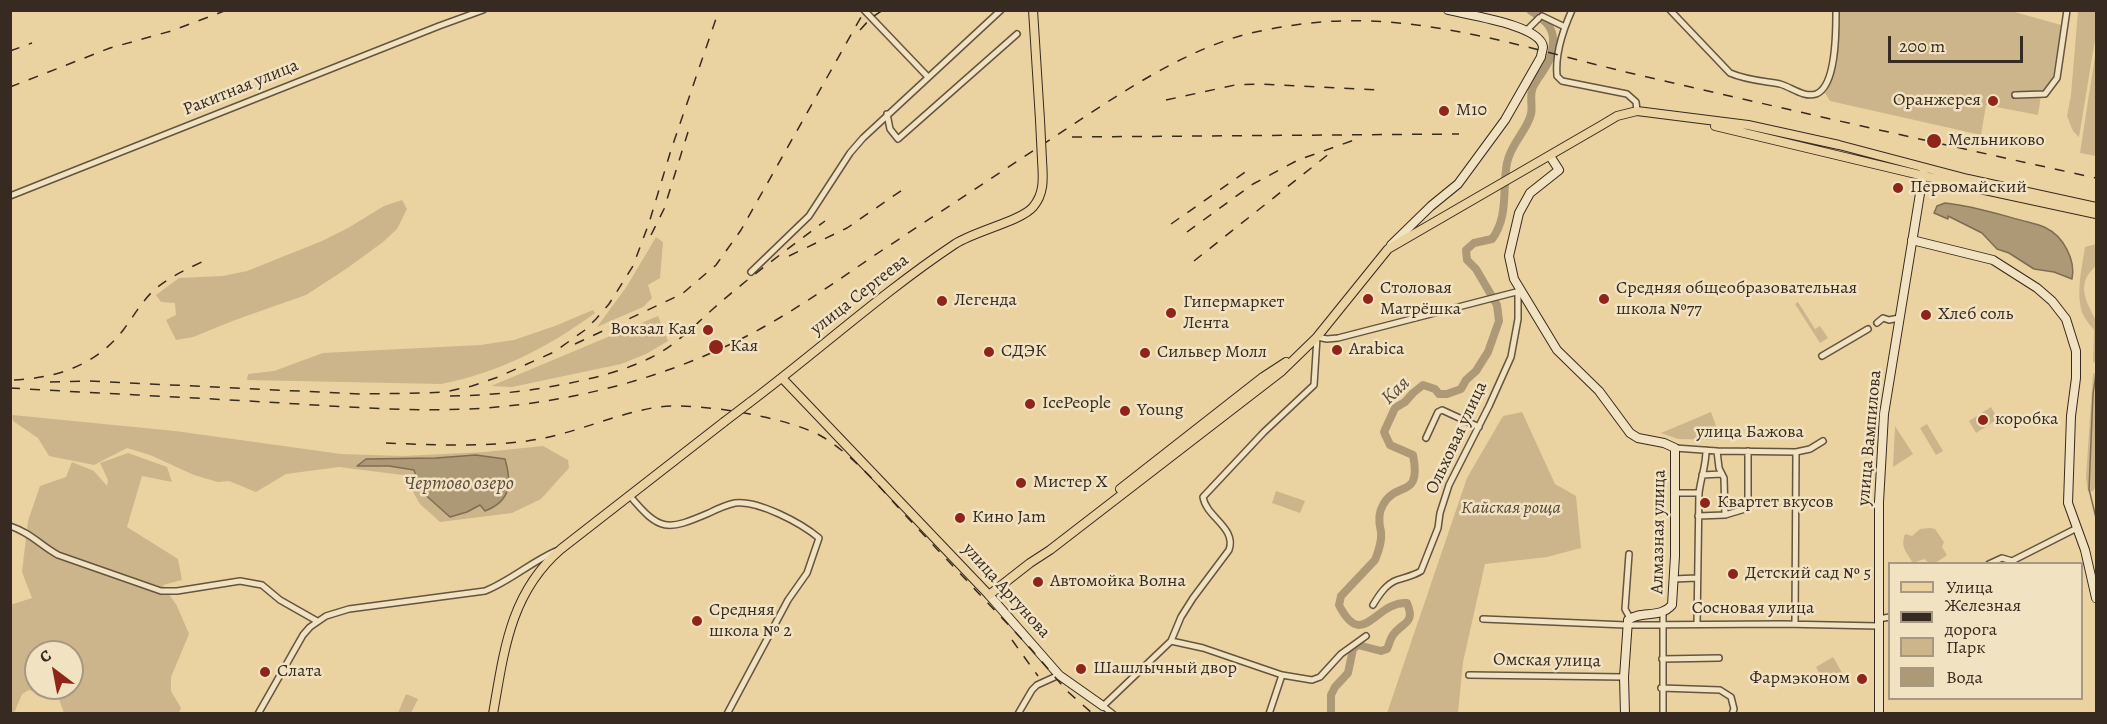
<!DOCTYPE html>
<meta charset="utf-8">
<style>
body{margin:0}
#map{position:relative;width:2107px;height:724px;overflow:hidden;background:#ead2a1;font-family:Alegreya,serif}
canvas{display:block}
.frame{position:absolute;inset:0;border:12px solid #372a20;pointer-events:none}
.legend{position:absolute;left:1888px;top:562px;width:195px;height:138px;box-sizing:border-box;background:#f1e2c2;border:2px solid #a79881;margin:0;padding:8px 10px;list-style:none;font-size:18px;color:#372a20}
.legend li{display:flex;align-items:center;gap:12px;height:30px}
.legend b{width:30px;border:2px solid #a79881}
.north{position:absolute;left:24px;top:640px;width:60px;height:60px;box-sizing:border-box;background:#f1e2c2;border:2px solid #a79881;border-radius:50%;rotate:328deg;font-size:16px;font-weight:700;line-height:24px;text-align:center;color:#372a20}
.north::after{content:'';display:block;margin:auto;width:21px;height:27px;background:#8f2418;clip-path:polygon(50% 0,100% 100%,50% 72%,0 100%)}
.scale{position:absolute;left:1888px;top:36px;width:135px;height:27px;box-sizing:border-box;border:3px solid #372a20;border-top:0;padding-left:8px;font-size:18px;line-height:21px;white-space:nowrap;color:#372a20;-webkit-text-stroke:4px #f1e2c2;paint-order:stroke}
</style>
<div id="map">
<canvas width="2107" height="724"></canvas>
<div class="frame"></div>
<ul class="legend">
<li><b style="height:8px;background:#ead2a1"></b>Улица</li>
<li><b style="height:8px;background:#372a20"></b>Железная дорога</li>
<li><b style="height:16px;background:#ccb58b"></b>Парк</li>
<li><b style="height:16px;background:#ad9975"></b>Вода</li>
</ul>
<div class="north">С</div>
<div class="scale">200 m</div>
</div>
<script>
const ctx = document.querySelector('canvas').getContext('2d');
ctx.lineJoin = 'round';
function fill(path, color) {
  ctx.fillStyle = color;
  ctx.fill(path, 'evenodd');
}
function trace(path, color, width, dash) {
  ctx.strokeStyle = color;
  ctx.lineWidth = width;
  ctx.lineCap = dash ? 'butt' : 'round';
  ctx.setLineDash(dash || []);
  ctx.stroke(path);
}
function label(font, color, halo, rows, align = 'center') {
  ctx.font = font + ' Alegreya,serif';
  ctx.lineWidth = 5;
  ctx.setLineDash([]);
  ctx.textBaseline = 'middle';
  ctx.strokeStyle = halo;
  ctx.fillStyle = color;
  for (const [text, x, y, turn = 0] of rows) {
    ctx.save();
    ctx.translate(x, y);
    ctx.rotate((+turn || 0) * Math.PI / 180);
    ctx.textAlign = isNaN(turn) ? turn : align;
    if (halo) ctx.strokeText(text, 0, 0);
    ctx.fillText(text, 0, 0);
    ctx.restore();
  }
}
const green = new Path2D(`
 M 1840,11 L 2011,11 L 2061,25 L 2053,76 L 2041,95 L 2038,115 L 1986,105 L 1981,135 L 1830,101 L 1825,93 L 1837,64 Z
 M 2078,11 L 2096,11 L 2096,34 L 2079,137 L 2073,131 L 2067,116 L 2071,95 Z
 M 2096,49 L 2096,156 L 2080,153 Z
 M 402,200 L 407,209 L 397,229 L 383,242 L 346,269 L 306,295 L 235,320 L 193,337 L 176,340 L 166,320 L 176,315 L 175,303 L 161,302 L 156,295 L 179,278 L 223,276 L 247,271 L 322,241 L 348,228 L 384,206 Z
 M 656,237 L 663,242 L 660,278 L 648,285 L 652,298 L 643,307 L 597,327 L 627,286 Z
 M 2096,244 L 2096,266 C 2076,283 2085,300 2096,320 L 2096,486 L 2093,491 L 2088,492 L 2086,477 L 2093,374 L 2096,372 L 2096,365 L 2093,361 L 2094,330 C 2091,326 2087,322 2085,318 C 2074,301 2082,267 2085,247 Z
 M 1798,302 L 1815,329 L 1820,326 L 1828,338 L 1820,343 L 1795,304 Z
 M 593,310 L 595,313 C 549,347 498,373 441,384 L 247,380 L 248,374 L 274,371 L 323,353 L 480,345 L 514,340 L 555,326 Z
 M 658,316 L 668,341 L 646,354 L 621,364 L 512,387 L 491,386 Z
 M 1991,407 L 1998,419 L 1976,433 L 1969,421 Z
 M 1522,412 L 1555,484 L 1576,496 L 1581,548 L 1547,557 L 1485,564 L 1463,662 L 1458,713 L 1387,713 L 1467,478 L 1503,416 Z
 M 1711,412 L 1721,440 L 1678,439 L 1661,433 Z
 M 12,415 L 175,431 L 341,454 L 403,456 L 485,452 L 543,446 L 568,460 L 569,468 L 541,499 L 512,513 L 440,522 L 420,504 L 403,475 L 339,467 L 286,474 L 256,492 L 229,481 L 218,482 L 194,475 L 150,455 L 127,448 L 94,465 L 49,456 L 38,438 L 13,421 ZM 476,455 L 505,459 L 480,505 L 467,512 L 450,517 L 421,491 L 414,470 L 389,466 L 358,466 Z
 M 1927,424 L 1943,451 L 1936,455 L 1920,428 Z
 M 1895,426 L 1913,454 L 1893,467 Z
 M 128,453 L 167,467 L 172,482 L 142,476 L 127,527 L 178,559 L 182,580 L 163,585 L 177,606 L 189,634 L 171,677 L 171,691 L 181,708 L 179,713 L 64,713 L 59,699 L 29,690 L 22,694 L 15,711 L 11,713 L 10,605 L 32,598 L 22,572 L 28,521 L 40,486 L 66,477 L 72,462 L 94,471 L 107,486 L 108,480 L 100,463 ZM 36,652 L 72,652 L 72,688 L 36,688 Z
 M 1276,491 L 1305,501 L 1300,513 L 1272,503 Z
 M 1930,528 L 1935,529 L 1944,542 L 1942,547 L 1947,555 C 1938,561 1933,567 1924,559 L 1913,563 C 1907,553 1900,547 1905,534 L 1912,536 L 1920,529 Z
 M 1833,657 L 1844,676 L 1826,686 L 1816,667 Z
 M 406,694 L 418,699 L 411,713 L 398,713 Z`);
const water = new Path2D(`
 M 1945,203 C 1974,206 2001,215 2028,222 C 2034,224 2041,225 2046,228 C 2063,236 2076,260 2072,279 L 2054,272 L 2034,269 L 2009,253 L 1997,249 L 1982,233 L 1948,216 L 1948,219 L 1934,213 L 1937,206 Z
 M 476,455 L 505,459 C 512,483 511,501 485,511 L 480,505 L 467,512 L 450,517 L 421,491 L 414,470 L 389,466 L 357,466 L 366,459 L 436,458 Z`);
const stream = new Path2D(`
 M 2096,374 L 2093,394 L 2089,489 L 2096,518`);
const river = new Path2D(`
 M 1331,714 L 1331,695 L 1335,687 L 1348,673 L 1353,649 L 1358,645 L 1381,651 L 1387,649 C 1389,645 1390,639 1393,635 C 1402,622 1416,624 1407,603 C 1375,601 1363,652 1339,605 L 1341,596 L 1375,560 C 1378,553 1382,540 1381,532 C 1379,524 1378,513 1383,505 C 1396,480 1422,500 1413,455 L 1390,445 L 1384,432 L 1395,408 L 1405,402 L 1413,393 L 1423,385 L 1435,389 L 1439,394 L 1447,394 L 1461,389 L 1466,380 L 1476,371 L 1488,352 L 1499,321 L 1497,305 L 1476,269 L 1467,260 L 1466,250 L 1474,243 L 1492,239 C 1509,217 1502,188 1507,163 C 1511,143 1527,131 1531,114 C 1533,105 1529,96 1533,87 C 1542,70 1552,64 1553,42 C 1554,25 1542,19 1530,10`);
const street = new Path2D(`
 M 864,10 L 928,77
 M 1572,10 C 1563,30 1555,55 1557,76 L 1562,81 L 1627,94 L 1636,102 L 1637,111
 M 1670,10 L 1730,73 C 1746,80 1763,81 1780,84 C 1791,87 1804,98 1816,94 C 1837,86 1836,29 1836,10
 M 1542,16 L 1565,27
 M 1527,30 L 1539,18
 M 2015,95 L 2045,94 L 2057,78 L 2067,10
 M 887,114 L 890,129 L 898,139 L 1017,34
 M 10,196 L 439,26 L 483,10
 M 751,272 L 809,216 L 850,153 L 863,138 L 1001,10
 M 1877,323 L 1883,318 L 1889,320 L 1899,318
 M 1822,356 L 1868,329
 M 1426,438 L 1438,412 L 1442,410 L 1479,427
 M 1675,448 L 1717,451 L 1796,452 L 1810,449 L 1823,441
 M 1717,451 L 1719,468 L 1724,478 L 1725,515
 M 1702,475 L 1722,474
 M 1675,493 L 1699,493
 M 630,496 C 660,532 667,531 709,513 C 717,509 726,505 735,503 C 758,500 801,523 819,538 L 807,573 L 788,600 L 727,714
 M 1698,516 L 1725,515 L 1745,509 L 1748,501 L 1748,451
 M 10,526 C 31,533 40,545 58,555 L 161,591 L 177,591 L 240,581 L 262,585 L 280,600 L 317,621
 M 1629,554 L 1625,609 L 1630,618
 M 1989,564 L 2002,558 L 2012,561 L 2077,528
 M 1673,579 L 1697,578
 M 1373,605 C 1379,595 1386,584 1397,580 C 1406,577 1413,576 1421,571 L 1438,528 L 1440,513 L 1449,485 L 1489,406 L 1511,357 L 1518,319 L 1518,292
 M 1483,619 L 1626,625 L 1783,624 L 1878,626
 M 1878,619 L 1890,617
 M 1697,624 L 1699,493 C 1701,476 1706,467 1706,450
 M 1795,624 L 1796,452
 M 1171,641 L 1203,648 L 1282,675 L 1312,680 L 1320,677 L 1341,654 L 1366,636
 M 1662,659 L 1719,658
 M 1469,675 L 1624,677
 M 1661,688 L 1720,690 L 1731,697 L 1734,709 L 1732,714
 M 258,714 L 303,635 L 310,627 L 326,616 L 349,609 L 485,591 C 510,581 531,562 556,551
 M 1018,714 L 1032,690 L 1037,685 L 1059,675
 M 1113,714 L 1103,706 L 1171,641 L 1181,617 L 1193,598 L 1229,550 C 1237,528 1206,517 1203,497 L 1264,432 L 1314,385 L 1317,337 L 1327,339 L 1338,338 L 1520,291
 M 1269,714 L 1282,675
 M 1663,714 L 1663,613`);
const secondary = new Path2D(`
 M 1550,156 L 1559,170 L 1530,193 L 1519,213 L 1509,256 L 1514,279 L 1557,350 L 1599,391 L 1630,433 L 1638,438 L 1664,443 L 1675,448 L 1675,556 L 1672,605 C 1660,619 1641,610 1628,620 L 1624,677 L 1625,714
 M 1912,240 L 1993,260 L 2037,288 L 2052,301 L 2066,319 L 2076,351 L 2076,378 L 2071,416 L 2068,503 L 2085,550 L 2096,598
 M 1391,245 L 1431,206 L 1458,184 L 1505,120 L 1541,57 C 1541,55 1543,49 1543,47 C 1541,25 1467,15 1448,10
 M 989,595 L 1059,675 L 1103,706
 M 1879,714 L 1879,502 L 1884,414 L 1924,169`);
const primary = new Path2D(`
 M 1033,10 L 1040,120
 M 1715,126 L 1966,186 L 2096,214
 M 782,378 L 989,595 L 1030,563 L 1050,550 L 1282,371 L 1317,337 L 1388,249 L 1602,125 L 1617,116 L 1637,111 L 1748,125 L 1839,145 L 1968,179 L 2096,207
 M 749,403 C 818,351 883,292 955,244 C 975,231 1021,221 1033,207 C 1045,193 1043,177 1042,160
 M 1120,489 L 1263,377 L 1286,362
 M 493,714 C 504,651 510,593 561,549 L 724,422`);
const rail = new Path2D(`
 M 860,30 L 871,18 L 883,10
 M 10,51 L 32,43
 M 10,87 L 110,48 L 171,31 L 227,10
 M 1166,100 L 1235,85 L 1258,84 L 1379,90
 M 1072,137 L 1459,134
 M 1171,224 L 1248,170
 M 1187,232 L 1253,184 L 1298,160 L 1360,138
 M 651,235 L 664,209 L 688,132
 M 789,256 L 847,228 L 905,188
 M 1194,261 L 1330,153
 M 575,344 L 682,294 L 716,265 L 741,230 L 865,10
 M 14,380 C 57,378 97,365 124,329 C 133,317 141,303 152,292 C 167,278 185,270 204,261
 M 50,382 L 89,381 L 360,394 L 427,393 L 445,392 L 472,386 L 498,377 L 554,352 L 585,330 L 596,319 L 609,304 L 633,266 L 649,223 L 671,150 L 719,10
 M 10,388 C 95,393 180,397 265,402 C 338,406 413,413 486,408 C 575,401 661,379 741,339 C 791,314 835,282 881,251 C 940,212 998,174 1057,135 C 1112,99 1168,60 1230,39 C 1251,32 1274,28 1295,25 C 1413,7 1529,50 1643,76 C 1794,111 1945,145 2096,178
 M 450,396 C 506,396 600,383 650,358 C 675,346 694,326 714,308 C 749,277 788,249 825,221
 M 386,443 C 435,445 497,448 544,438 C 583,430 619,413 658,407 C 698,402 787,417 821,436 C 855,456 881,489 907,517 C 948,561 990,605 1031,649 L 1067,691 L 1093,714
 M 1012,640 L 1038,676`);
const primaryBridge = new Path2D(`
 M 1040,120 L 1042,160
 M 724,422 L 749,403`);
const markers = [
 [1993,101,6,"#8f2418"],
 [1444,111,6,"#8f2418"],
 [1934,141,8,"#8f2418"],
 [1898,188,6,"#8f2418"],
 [1368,299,6,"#8f2418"],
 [1604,299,6,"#8f2418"],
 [942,301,6,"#8f2418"],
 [1171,313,6,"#8f2418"],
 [1926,315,6,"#8f2418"],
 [708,330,6,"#8f2418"],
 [716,347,8,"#8f2418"],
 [1337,350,6,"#8f2418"],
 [989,352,6,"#8f2418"],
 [1145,353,6,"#8f2418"],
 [1030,404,6,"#8f2418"],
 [1125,411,6,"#8f2418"],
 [1983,420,6,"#8f2418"],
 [1021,483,6,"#8f2418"],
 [1705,503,6,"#8f2418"],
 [960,518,6,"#8f2418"],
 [1733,574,6,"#8f2418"],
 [1038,582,6,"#8f2418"],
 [697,621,6,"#8f2418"],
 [1081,669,6,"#8f2418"],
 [265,672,6,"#8f2418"],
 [1862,679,6,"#8f2418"]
];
const streetNames = [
 ["Ракитная улица",241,88,-22],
 ["улица Сергеева",860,295,-38],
 ["улица Бажова",1750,433],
 ["Ольховая улица",1457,438,-65],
 ["улица Вампилова",1870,438,-85],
 ["Алмазная улица",1659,532,-89],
 ["улица Аргунова",1006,591,48],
 ["Сосновая улица",1753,609],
 ["Омская улица",1547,661,1]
];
const poiNames = [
 ["Оранжерея",1981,101,"right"],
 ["M10",1456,111],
 ["Мельниково",1948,141],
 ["Первомайский",1910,188],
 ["Столовая",1380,289],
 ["Матрёшка",1380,310],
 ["Средняя общеобразовательная",1616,289],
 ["школа №77",1616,310],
 ["Легенда",954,301],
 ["Гипермаркет",1183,303],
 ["Лента",1183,324],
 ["Хлеб соль",1938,315],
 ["Вокзал Кая",696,330,"right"],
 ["Кая",730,347],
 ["Arabica",1349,350],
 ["СДЭК",1001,352],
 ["Сильвер Молл",1157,353],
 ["IcePeople",1042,404],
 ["Young",1137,411],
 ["коробка",1995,420],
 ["Мистер Х",1033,483],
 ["Квартет вкусов",1717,503],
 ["Кино Jam",972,518],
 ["Детский сад № 5",1745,574],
 ["Автомойка Волна",1050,582],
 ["Средняя",709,611],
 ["школа № 2",709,632],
 ["Шашлычный двор",1093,669],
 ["Слата",277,672],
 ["Фармэконом",1850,679,"right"]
];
const parkNames = [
 ["Кайская роща",1511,509]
];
const waterNames = [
 ["Кая",1396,391,-44],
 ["Чертово озеро",459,484]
];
fill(green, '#ccb58b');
fill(water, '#ad9975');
trace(water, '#7e6d53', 1.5);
trace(stream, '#7e6d53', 1.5);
trace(river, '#ad9975', 8);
trace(street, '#645440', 8);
trace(secondary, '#372a20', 10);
trace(primary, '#372a20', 10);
trace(street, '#f1e2c2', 5);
trace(secondary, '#f1e2c2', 8);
trace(primary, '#ead2a1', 8);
trace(rail, '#372a20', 1.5, [10, 10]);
trace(primaryBridge, '#372a20', 10, []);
trace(primaryBridge, '#ead2a1', 8);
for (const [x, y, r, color] of markers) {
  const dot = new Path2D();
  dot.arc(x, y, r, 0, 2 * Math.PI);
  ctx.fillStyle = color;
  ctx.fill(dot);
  trace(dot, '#f1e2c2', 2);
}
label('18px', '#372a20', '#f1e2c2', streetNames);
label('18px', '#372a20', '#f1e2c2', poiNames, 'left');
label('italic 18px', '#554635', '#f1e2c2', parkNames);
label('italic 20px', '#5a4b3a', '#f1e2c2', waterNames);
</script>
